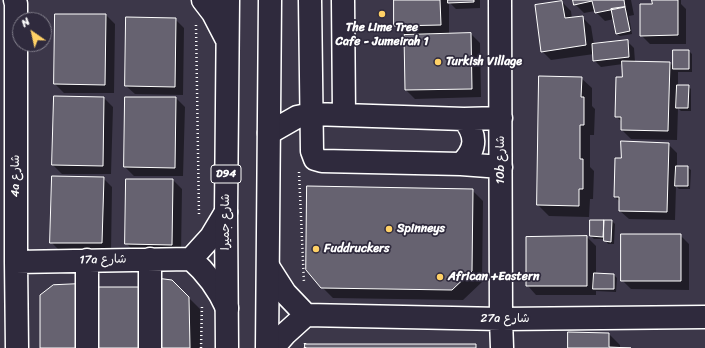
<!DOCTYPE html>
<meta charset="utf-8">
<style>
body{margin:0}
#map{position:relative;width:705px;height:348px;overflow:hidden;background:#3c3749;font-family:Sriracha,sans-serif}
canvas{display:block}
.north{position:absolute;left:12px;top:12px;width:40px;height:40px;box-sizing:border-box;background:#2f2a3d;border:1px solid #827f8b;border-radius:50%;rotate:326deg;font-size:11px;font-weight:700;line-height:16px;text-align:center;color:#fff}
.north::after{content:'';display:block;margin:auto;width:14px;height:18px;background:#ffd166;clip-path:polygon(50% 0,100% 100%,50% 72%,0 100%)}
</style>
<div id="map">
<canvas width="705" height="348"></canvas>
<div class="north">N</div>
</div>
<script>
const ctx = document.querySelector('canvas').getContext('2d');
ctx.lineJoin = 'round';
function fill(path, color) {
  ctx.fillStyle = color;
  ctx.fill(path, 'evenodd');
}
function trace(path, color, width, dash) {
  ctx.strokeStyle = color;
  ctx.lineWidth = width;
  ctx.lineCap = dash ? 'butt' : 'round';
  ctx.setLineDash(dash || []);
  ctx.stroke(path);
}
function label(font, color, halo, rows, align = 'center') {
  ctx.font = font + ' Sriracha,"Playpen Sans Arabic",sans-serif';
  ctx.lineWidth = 3.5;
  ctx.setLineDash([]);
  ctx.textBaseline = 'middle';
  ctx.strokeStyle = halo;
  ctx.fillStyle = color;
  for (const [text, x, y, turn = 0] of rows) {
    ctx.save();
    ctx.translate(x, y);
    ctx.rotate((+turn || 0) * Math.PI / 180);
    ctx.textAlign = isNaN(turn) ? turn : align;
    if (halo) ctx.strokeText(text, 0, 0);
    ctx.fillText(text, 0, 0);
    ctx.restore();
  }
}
const shadow = new Path2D(`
 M 395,0 L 447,0 L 449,2 L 449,0 L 480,0 L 480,8 L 456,9 L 449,2 L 449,35 L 471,34 L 480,43 L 481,97 L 415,99 L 406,90 L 405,34 L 395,25 Z
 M 574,0 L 631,0 L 634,15 L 629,16 L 632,34 L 620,36 L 616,33 L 614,19 L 605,21 L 595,11 L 584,13 L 575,4 Z
 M 653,0 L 681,0 L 681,4 L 686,9 L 686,44 L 650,44 L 641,35 L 653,5 Z
 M 562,2 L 571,11 L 572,19 L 582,17 L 591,26 L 594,45 L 627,41 L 634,48 L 635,62 L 670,63 L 674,67 L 689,51 L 692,54 L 692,72 L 678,72 L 678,86 L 688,86 L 691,89 L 691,111 L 681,111 L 678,108 L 677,140 L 631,139 L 622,130 L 622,122 L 616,116 L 623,78 L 623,64 L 601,67 L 594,60 L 594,54 L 551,60 L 542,51 Z
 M 106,15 L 115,24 L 114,93 L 64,93 L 55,84 Z
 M 175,19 L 184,28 L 183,95 L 135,94 L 126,86 Z
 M 581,78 L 592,88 L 592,106 L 595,109 L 594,135 L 590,135 L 590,167 L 594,171 L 593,199 L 590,199 L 589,217 L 549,216 L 538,205 Z
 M 104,98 L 113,107 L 111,174 L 62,174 L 53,165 Z
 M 176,98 L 185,107 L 183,176 L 134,176 L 125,167 Z
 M 668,144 L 677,153 L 677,167 L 687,167 L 691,170 L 690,189 L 679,189 L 676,186 L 675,220 L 629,219 L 620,211 L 620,202 L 615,197 L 622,159 Z
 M 103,178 L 112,187 L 111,252 L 60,251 L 51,242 Z
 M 173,180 L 182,189 L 181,253 L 135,252 L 126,243 Z
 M 472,190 L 483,201 L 482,282 L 463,300 L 333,298 L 322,287 Z
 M 591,221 L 612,221 L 615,224 L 614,244 L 608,244 L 605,239 L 594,239 L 591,236 Z
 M 680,235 L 689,244 L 689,290 L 631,289 L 622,280 Z
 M 587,237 L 596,246 L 596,275 L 614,275 L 617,278 L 616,292 L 596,291 L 596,295 L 536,295 L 528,286 L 527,238 Z
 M 172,281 L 200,309 L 200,348 L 158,348 Z
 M 609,334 L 620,345 L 620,348 L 569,348 Z`);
const building = new Path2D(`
 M 394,0 L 440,0 L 441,25 L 394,26 Z
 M 448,0 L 474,0 L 474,2 L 448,3 Z
 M 573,0 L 624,0 L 625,7 L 595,13 L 592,1 L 574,5 Z
 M 652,0 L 678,0 L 678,35 L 640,36 L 640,4 L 652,4 Z
 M 562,1 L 565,18 L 583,16 L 586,45 L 541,52 L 535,5 Z
 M 625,7 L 630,31 L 616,34 L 611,9 Z
 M 55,14 L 106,14 L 105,85 L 54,84 Z
 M 126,17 L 176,18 L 175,87 L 125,86 Z
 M 471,33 L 472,89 L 405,90 L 404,35 Z
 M 628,40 L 629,57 L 593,61 L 592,44 Z
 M 673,50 L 689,50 L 689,69 L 673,69 Z
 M 622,61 L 670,62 L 668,131 L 621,130 L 621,117 L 615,117 L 616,77 L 622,77 Z
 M 539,76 L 582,77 L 581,97 L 584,97 L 584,125 L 580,125 L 580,159 L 583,159 L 583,189 L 579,189 L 579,206 L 537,205 Z
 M 677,85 L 689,85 L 688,108 L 676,108 Z
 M 54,96 L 104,97 L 103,166 L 52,165 Z
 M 125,97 L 176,97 L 175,168 L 124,167 Z
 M 621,141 L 669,143 L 667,212 L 619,211 L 619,197 L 614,197 L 615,158 L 621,158 Z
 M 676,166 L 688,166 L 688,186 L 675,186 Z
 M 52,176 L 104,177 L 102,243 L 50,243 Z
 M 126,179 L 173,179 L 172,245 L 125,244 Z
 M 307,186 L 473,189 L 472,271 L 452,290 L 321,288 L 306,270 Z
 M 590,220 L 604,220 L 603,237 L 590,236 Z
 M 604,220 L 612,220 L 611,242 L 604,241 Z
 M 621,234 L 681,234 L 681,281 L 621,281 Z
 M 587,236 L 587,286 L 526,286 L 526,237 Z
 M 594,273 L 614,274 L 614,289 L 593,289 Z
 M 156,278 L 172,280 L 189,297 L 190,348 L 157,348 Z
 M 80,284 L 81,348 L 40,348 L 40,295 L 53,285 Z
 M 97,287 L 140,287 L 140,348 L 98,348 Z
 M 568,332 L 609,333 L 609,347 L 631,348 L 568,348 Z
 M 305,344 L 476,344 L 476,348 L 305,348 Z`);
const path = new Path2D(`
 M 196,25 L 199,216
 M 299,172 L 304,283
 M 201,348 L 202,305
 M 305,348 L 305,342`);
const minor = new Path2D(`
 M 15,0 L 16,4 L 16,262 L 17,348
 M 310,0 L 312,151 L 315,159 L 322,161 L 461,164 L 501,167
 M 343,0 L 344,114
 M 500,0 L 501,319 L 502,348
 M 269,133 L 297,117 L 312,114 L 464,119 L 501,118
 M 461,164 C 477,149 477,136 464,119
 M 191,259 L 211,237 L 226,212
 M 16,262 L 191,259 C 207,273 218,288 227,308
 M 269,268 L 285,293 L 306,315 L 501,319 L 705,317
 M 87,348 L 87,260
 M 150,348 L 150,259
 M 273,348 L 285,334 L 306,315`);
const major = new Path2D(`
 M 203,0 L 213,13 L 226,38
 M 227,348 L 226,212 L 228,0
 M 267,348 L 270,0`);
const markers = [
 [382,14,4,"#ffd166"],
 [438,62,4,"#ffd166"],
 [389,229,4,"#ffd166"],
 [316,249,4,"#ffd166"],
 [440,277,4,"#ffd166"]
];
const shields = [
 [226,174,30]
];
const shieldNames = [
 ["D94",226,174]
];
const poiNames = [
 ["The Lime Tree",382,28,"center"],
 ["Cafe - Jumeirah 1",382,42,"center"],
 ["Turkish Village",446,62],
 ["Spinneys",397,229],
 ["Fuddruckers",324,249],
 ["African +Eastern",448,277]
];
const streetNames = [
 ["10b شارع",501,160,-90],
 ["4a شارع",16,176,-90],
 ["شارع جميرا",226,222,-90],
 ["17a شارع",103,260,-1],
 ["27a شارع",505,319]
];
fill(shadow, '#0007');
fill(building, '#666270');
trace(building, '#fff', 1);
trace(minor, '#fff', 25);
trace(major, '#fff', 25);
trace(path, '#fff', 2.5, [1, 3]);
trace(minor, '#2f2a3d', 22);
trace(major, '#2f2a3d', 22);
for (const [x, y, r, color] of markers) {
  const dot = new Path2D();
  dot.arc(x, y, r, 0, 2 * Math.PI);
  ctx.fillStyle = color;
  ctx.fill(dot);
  trace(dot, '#2f2a3d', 1.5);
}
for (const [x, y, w] of shields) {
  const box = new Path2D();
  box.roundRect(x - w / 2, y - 9, w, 18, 3);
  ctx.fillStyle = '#2f2a3d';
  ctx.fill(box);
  trace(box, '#fff', 1);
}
label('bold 11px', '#fff', null, shieldNames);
label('bold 12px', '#fff', '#2f2a3d', poiNames, 'left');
label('12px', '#fff', '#2f2a3d', streetNames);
</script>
